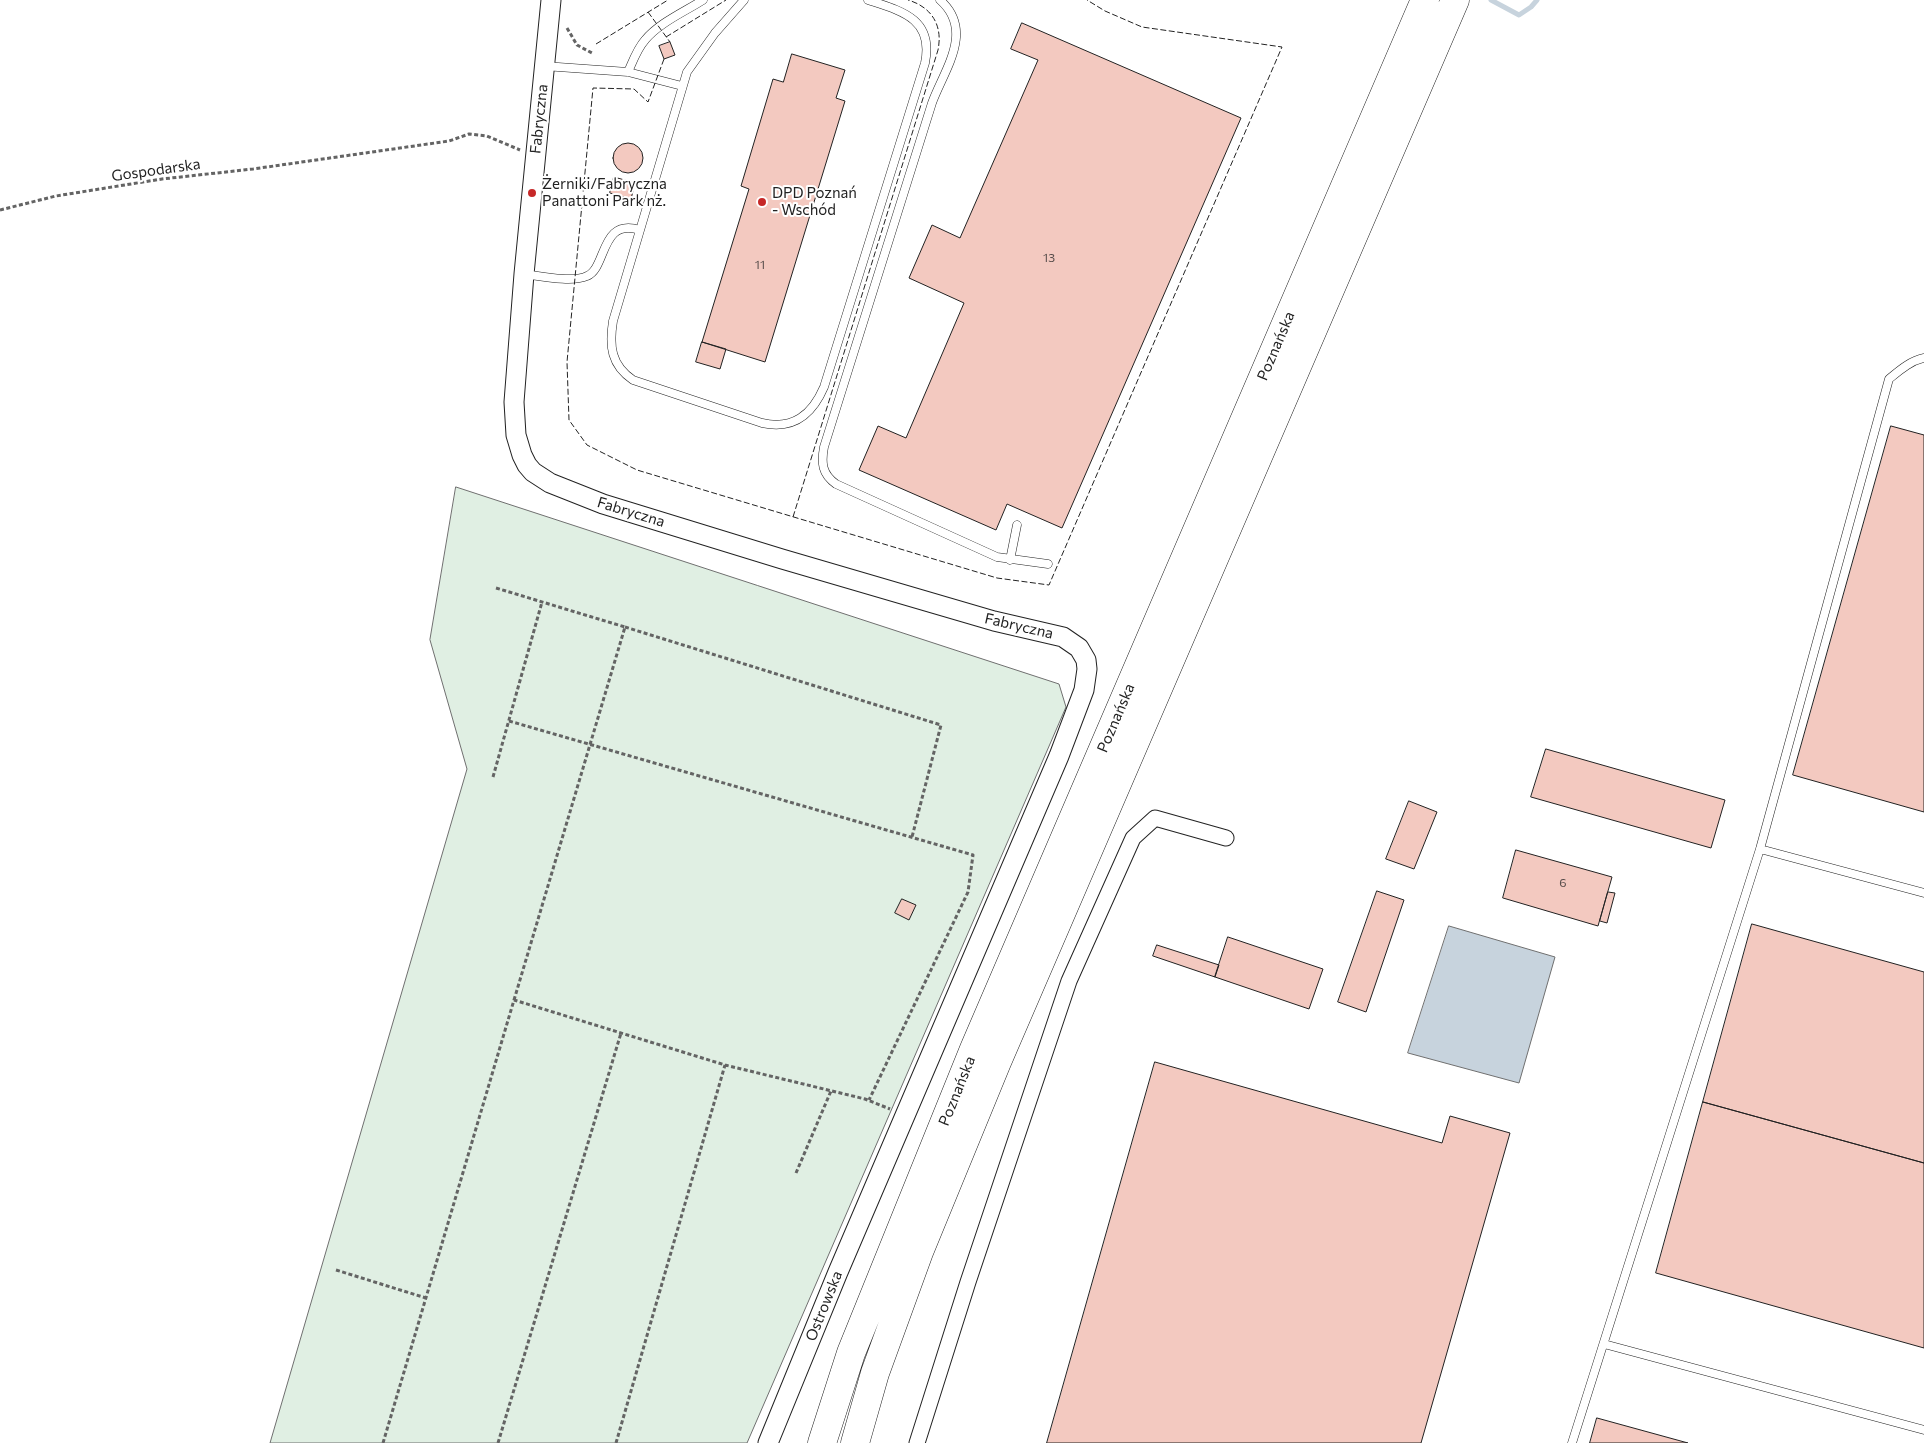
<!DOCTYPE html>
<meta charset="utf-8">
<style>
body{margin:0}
canvas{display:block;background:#fff}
</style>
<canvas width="1924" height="1443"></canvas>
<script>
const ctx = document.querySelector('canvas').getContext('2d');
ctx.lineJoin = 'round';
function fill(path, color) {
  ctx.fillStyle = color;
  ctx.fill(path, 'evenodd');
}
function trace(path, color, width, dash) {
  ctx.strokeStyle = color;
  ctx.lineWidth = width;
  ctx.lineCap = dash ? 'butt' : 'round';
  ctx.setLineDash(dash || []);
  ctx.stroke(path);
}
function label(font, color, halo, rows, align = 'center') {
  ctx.font = font + ' Commissioner,sans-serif';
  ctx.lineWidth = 4;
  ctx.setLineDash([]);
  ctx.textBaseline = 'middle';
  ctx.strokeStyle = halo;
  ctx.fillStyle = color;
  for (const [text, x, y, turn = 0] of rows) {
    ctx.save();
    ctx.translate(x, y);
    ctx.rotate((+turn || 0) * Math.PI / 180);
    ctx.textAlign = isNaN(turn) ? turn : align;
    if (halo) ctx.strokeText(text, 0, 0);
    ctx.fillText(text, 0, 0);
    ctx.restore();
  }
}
const green = new Path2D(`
 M 456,487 L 1059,684 L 1066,707 L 747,1443 L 270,1443 L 467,769 L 430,640 Z`);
const water = new Path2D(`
 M 1449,926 L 1555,957 L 1519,1083 L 1408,1053 Z`);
const stream = new Path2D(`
 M 1491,0 L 1519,15 L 1531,7 L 1537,0`);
const building = new Path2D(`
 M 1022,23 L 1241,118 L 1062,528 L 1007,504 L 996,530 L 859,470 L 878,426 L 906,438 L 964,303 L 909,278 L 932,225 L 960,238 L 1038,60 L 1011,49 Z
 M 670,42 L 675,55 L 664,59 L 659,46 Z
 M 792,54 L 845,70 L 836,98 L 845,101 L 765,362 L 702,342 L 749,189 L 741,186 L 773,79 L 783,82 Z
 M613 158a15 15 0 1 1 30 0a15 15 0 1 1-30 0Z
 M 614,177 L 635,183 L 631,199 L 610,193 Z
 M 702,342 L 726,349 L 720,369 L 696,362 Z
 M 1891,426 L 1924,435 L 1924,812 L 1793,775 Z
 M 1546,749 L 1725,800 L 1711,848 L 1531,797 Z
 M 1409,801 L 1437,812 L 1414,869 L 1386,859 Z
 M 1516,850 L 1612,877 L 1598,926 L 1503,898 Z
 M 1377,891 L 1404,900 L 1366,1012 L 1338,1002 Z
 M 1608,892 L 1615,893 L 1607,923 L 1600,921 Z
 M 902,899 L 916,905 L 909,920 L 895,913 Z
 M 1752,924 L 1924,972 L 1924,1163 L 1703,1102 Z
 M 1228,937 L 1323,969 L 1309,1009 L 1215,977 Z
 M 1157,945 L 1219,965 L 1215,977 L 1153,956 Z
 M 1155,1062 L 1442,1143 L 1450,1116 L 1510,1133 L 1421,1443 L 1047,1443 Z
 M 1703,1102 L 1924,1163 L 1924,1348 L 1656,1273 Z
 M 1597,1418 L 1688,1443 L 1590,1443 Z`);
const path = new Path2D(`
 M 567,28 L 577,45 L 592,53
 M 0,210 L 56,196 L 162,179 L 253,169 L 449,141 L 469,134 L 487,136 L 520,150
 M 496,588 L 625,627 L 514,1000
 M 625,627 L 941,725 L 912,837
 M 509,721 L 973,855 L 968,892 L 869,1100
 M 493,777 L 542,602
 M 796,1173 L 831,1091
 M 336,1270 L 426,1298
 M 383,1443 L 514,1000 L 725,1065 L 865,1099 L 890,1109
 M 498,1443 L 621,1033
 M 616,1443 L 725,1065`);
const service = new Path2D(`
 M 744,0 L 715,33 L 687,72 L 613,321 C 609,346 611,365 633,380 L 762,423 C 793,430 812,415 824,387 L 925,63 C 934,19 902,11 868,0
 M 940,0 C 975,31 944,70 932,103 L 824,447 C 821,463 822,474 836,484 L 997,557 L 1048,564
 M 544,66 L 628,72 L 682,86
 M 628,72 C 633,61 637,49 645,40 C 659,23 684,12 703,0
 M 524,274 C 540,276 572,283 587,276 C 607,268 600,217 640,230
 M 1010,560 L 1017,525
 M 1760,849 L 1924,893
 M 1604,1344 L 1924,1430
 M 1572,1443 L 1760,849 L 1889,379 C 1900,370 1910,361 1924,358`);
const minor = new Path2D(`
 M 917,1443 L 968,1282 L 1069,981 L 1133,838 L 1155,818 L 1226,838`);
const tertiary = new Path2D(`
 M 551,0 L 524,274 L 514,402 L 516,435 L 522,455 L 527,465 L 533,472 L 550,483 L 603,504 L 782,559 L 994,621 L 1063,637 L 1079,648 L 1086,660 L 1087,669 L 1084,690 L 1059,756 L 838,1272 L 768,1443`);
const motorway = new Path2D(`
 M 822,1443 L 851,1353 L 974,1049 L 1425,0
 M 855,1443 L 875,1373 L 919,1252 L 997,1062 L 1455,0`);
const fence = new Path2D(`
 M 648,12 L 670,42
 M 666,37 L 726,0
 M 596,44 L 668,0
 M 664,59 L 648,102 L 634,89 L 593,88 L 567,362 L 569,420 L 587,445 L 637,470 L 997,578 L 1049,585 L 1282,47 L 1142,27 L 1105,11 L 1087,0
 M 793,517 L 938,50 C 943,26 932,7 908,0`);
const markers = [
 [532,193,5,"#c62828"],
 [762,202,5,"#c62828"]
];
const numberNames = [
 ["13",1049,258],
 ["11",760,265],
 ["6",1563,883]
];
const streetNames = [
 ["Fabryczna",539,119,-84],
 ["Gospodarska",156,170,-8],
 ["Poznańska",1276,346,-67],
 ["Fabryczna",631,512,17],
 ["Fabryczna",1019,626,13],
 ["Poznańska",1116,718,-67],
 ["Poznańska",957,1091,-68],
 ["Ostrowska",824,1306,-68]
];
const poiNames = [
 ["Żerniki/Fabryczna",542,184],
 ["Panattoni Park nż.",542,201],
 ["DPD Poznań",772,193],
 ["- Wschód",772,210]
];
fill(green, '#e0efe3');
trace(green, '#6f6f6f', 1);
fill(water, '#c7d3dd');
trace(water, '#6f6f6f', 1);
trace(stream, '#c7d3dd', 5);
fill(building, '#f3c9c0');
trace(building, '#222', 1);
trace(service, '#222', 9);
trace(minor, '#222', 17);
trace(tertiary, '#222', 21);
trace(motorway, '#222', 29);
trace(path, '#646464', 3, [4, 2.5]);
trace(service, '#fff', 8);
trace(minor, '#fff', 15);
trace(tertiary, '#fff', 19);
trace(motorway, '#fff', 28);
trace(fence, '#222', 1, [6, 2.5]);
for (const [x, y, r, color] of markers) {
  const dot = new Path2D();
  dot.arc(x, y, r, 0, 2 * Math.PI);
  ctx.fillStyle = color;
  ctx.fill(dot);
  trace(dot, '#fff', 2);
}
label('12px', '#564c4a', null, numberNames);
label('15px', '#222', '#fff', streetNames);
label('15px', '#222', '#fff', poiNames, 'left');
</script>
